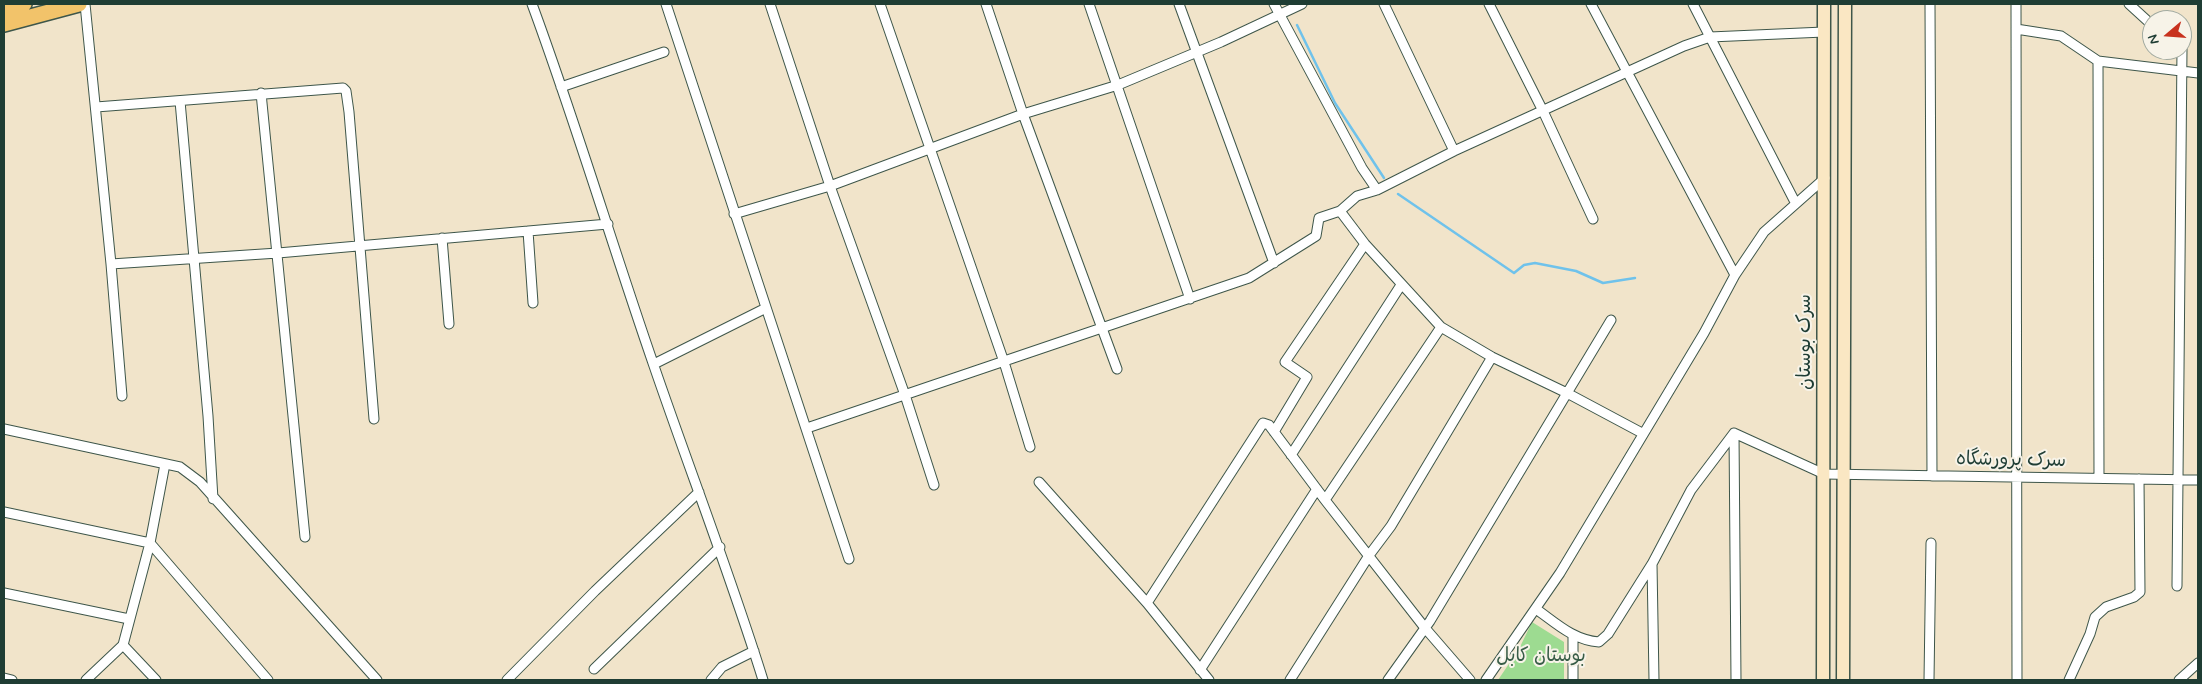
<!DOCTYPE html>
<meta charset="utf-8">
<style>
body{margin:0}
#map{position:relative;width:2202px;height:684px;overflow:hidden;background:#f1e4ca;font-family:Mynerve,sans-serif}
canvas{display:block}
.frame{position:absolute;inset:0;border:5px solid #1f3d34;pointer-events:none}
.north{position:absolute;left:2142px;top:10px;width:50px;height:50px;box-sizing:border-box;background:#f7f3e8;border:1px solid #a1aaa0;border-radius:50%;rotate:252deg;font-size:14px;font-weight:700;line-height:20px;text-align:center;color:#1f3d34}
.north::after{content:'';display:block;margin:auto;width:18px;height:22px;background:#c8321e;clip-path:polygon(50% 0,100% 100%,50% 72%,0 100%)}
</style>
<div id="map">
<canvas width="2202" height="684"></canvas>
<div class="frame"></div>
<div class="north">N</div>
</div>
<script>
const ctx = document.querySelector('canvas').getContext('2d');
ctx.lineJoin = 'round';
function fill(path, color) {
  ctx.fillStyle = color;
  ctx.fill(path, 'evenodd');
}
function trace(path, color, width, dash) {
  ctx.strokeStyle = color;
  ctx.lineWidth = width;
  ctx.lineCap = dash ? 'butt' : 'round';
  ctx.setLineDash(dash || []);
  ctx.stroke(path);
}
function label(font, color, halo, rows, align = 'center') {
  ctx.font = font + ' Mynerve,"Playpen Sans Arabic",sans-serif';
  ctx.lineWidth = 4;
  ctx.setLineDash([]);
  ctx.textBaseline = 'middle';
  ctx.strokeStyle = halo;
  ctx.fillStyle = color;
  for (const [text, x, y, turn = 0] of rows) {
    ctx.save();
    ctx.translate(x, y);
    ctx.rotate((+turn || 0) * Math.PI / 180);
    ctx.textAlign = isNaN(turn) ? turn : align;
    if (halo) ctx.strokeText(text, 0, 0);
    ctx.fillText(text, 0, 0);
    ctx.restore();
  }
}
const green = new Path2D(`
 M 1532,622 L 1564,642 L 1564,680 L 1498,680 L 1519,649 Z`);
const stream = new Path2D(`
 M 1297,25 L 1335,103 L 1384,178
 M 1398,194 L 1514,273 L 1524,265 L 1535,263 L 1576,271 L 1603,283 L 1635,278`);
const street = new Path2D(`
 M 85,4 L 111,264 L 122,396
 M 532,4 C 576,123 612,245 654,366 C 690,471 730,574 763,680
 M 666,4 L 849,559
 M 770,4 L 830,186 L 905,395 L 934,485
 M 880,4 L 1004,362 L 1030,447
 M 986,4 L 1023,114 L 1117,369
 M 1089,4 L 1190,299
 M 1179,4 L 1274,263
 M 1274,4 L 1362,168 L 1377,190
 M 1384,4 L 1454,151
 M 1489,4 L 1543,111 L 1593,219
 M 1591,4 L 1735,275
 M 1693,4 L 1795,202
 M 1930,4 L 1932,476
 M 2016,4 L 2017,680
 M 2129,4 L 2152,25
 M 2016,29 L 2061,36 L 2098,61 L 2198,73
 M 2098,61 L 2099,478
 M 561,87 L 664,52
 M 261,93 L 305,537
 M 180,101 L 208,416 L 213,499
 M 96,107 L 343,88 L 346,91 L 349,112 L 374,419
 M 1340,211 L 1365,244 L 1441,327 L 1492,357 L 1567,393 L 1642,433
 M 734,214 L 830,186 L 1023,114 L 1118,85 L 1221,42 L 1302,4
 M 528,231 L 533,303
 M 442,238 L 449,324
 M 111,264 L 278,253 L 608,224
 M 654,364 L 766,308
 M 807,428 L 1249,278 L 1316,236 L 1319,218 L 1340,211 L 1357,196 L 1377,190 L 1454,151 L 1684,46 L 1710,37 L 1824,32
 M 4,429 L 180,467 L 200,482 L 377,680
 M 1274,432 L 1307,377 L 1285,362 L 1365,244
 M 1734,433 L 1824,474 L 2198,480
 M 1734,433 L 1736,680
 M 1291,455 L 1401,285
 M 1039,482 L 1147,603 L 1209,680
 M 1325,500 L 1441,327
 M 4,512 L 150,543 L 268,680
 M 1652,564 L 1654,680
 M 2177,586 L 2182,49
 M 4,593 L 129,619
 M 1147,603 L 1263,423 L 1269,425 L 1325,500 L 1425,628 L 1470,680
 M 1536,609 C 1556,623 1573,640 1599,642 L 1608,634 L 1652,564 L 1691,490 L 1734,433
 M 123,645 L 156,680
 M 594,669 L 720,547
 M 1200,670 L 1317,489
 M 4,678 L 12,680
 M 86,680 L 123,645 L 150,543 L 165,464
 M 507,680 L 595,591 L 699,492
 M 711,680 L 722,667 L 754,651
 M 1290,680 L 1370,554 L 1391,526 L 1492,357
 M 1388,680 L 1430,621 L 1611,320
 M 1486,680 L 1560,573 L 1704,333 L 1735,275 L 1764,232 L 1825,178
 M 1573,680 L 1573,636
 M 1929,680 L 1931,543
 M 2069,680 L 2090,634 L 2095,617 L 2106,607 L 2134,597 L 2140,592 L 2139,479
 M 2179,680 L 2198,663`);
const secondary = new Path2D(`
 M 1823,680 L 1824,4
 M 1843,680 L 1845,4`);
const highway = new Path2D(`
 M 4,9 L 24,4
 M 4,24 L 79,4`);
const streetNames = [
 ["سرک بوستان",1806,342,-90],
 ["سرک پرورشگاه",2011,461,1]
];
const parkNames = [
 ["بوستان کابل",1541,657]
];
fill(green, '#9ddb91');
trace(stream, '#6fc2eb', 2.5);
trace(street, '#3e564a', 11);
trace(secondary, '#3e564a', 15);
trace(highway, '#3e564a', 18);
trace(street, '#fff', 9);
trace(secondary, '#fae7c3', 12);
trace(highway, '#f2c36a', 15);
label('19px', '#1f3d34', '#f7f3e8', streetNames);
label('19px', '#385d47', '#f7f3e8', parkNames);
</script>
